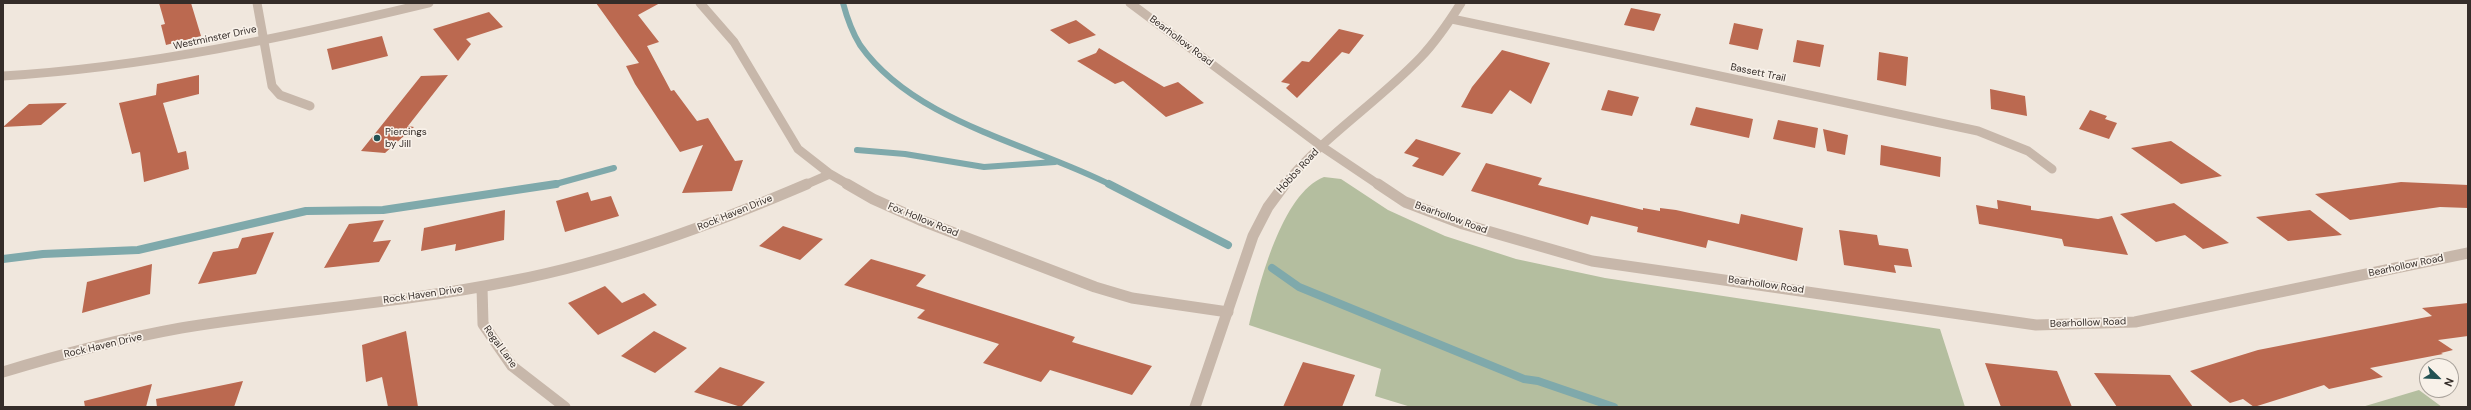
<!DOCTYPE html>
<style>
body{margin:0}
#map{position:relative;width:2471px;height:410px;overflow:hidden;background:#f0e7dd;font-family:"DM Sans",sans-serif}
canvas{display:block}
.frame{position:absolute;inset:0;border:4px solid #352d29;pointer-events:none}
.north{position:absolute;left:2419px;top:358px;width:40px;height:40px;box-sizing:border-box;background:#f8f1e9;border:1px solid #aaa39c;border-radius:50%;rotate:113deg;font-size:11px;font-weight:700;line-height:16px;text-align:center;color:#352d29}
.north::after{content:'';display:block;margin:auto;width:14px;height:18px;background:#225153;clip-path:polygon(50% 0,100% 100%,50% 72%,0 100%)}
</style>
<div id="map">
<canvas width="2471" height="410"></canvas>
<div class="frame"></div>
<div class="north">N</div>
</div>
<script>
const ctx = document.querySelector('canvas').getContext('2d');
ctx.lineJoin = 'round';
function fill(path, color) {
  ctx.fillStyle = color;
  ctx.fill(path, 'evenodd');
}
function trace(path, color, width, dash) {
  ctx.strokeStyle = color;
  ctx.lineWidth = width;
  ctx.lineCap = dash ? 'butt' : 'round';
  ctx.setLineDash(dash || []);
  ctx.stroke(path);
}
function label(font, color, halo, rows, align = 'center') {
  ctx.font = font + ' "DM Sans",sans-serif';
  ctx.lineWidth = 3.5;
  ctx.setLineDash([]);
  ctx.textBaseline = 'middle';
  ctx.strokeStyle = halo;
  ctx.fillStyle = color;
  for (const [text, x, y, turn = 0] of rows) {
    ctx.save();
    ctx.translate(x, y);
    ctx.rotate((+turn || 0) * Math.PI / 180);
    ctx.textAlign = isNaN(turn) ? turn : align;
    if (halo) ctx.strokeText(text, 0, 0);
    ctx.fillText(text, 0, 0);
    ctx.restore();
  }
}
const green = new Path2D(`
 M 1324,177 L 1341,179 L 1388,210 L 1445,236 L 1516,259 L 1605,278 L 1940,329 L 1965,407 L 1411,407 L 1375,396 L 1381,369 L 1249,325 C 1260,284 1281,194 1324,177 Z
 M 2419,390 L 2442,407 L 2362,407 Z`);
const streamFar1 = new Path2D(`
 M 843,3 C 847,18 852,32 860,45 C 914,122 1031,144 1111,185
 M 857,150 L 905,154 L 984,167 L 1055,162
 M 552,185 L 614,168`);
const stream = new Path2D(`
 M 1109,184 L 1228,245
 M 3,259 L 43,254 L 138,250 L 306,211 L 383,210 L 556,184
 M 1272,268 L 1299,287 L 1524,379 L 1538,381 L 1614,407`);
const building = new Path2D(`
 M 159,3 L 191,3 L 201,36 L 166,45 L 161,25 L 165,24 Z
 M 596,3 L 660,3 L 638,15 L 659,42 L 647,46 L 671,91 L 674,90 L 697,121 L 708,118 L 735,161 L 743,160 L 732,191 L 682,193 L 703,145 L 680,152 L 635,84 L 626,66 L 639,63 Z
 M 1631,8 L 1661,14 L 1654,31 L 1624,25 Z
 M 489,12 L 503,27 L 466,39 L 471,44 L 458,61 L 433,29 Z
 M 1076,20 L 1096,35 L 1069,44 L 1050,30 Z
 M 1734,23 L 1763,29 L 1758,50 L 1729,44 Z
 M 1339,29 L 1364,35 L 1349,54 L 1342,52 L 1297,98 L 1286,88 L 1290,84 L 1281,82 L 1302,61 L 1309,62 Z
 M 382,36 L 388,56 L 332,70 L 327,49 Z
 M 1797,40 L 1824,45 L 1820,67 L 1793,62 Z
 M 1099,48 L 1164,87 L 1178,82 L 1204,103 L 1166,117 L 1123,81 L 1115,84 L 1077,61 L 1096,53 Z
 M 1502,50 L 1550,63 L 1531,104 L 1510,90 L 1492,114 L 1461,107 L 1472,87 Z
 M 1879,52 L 1908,57 L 1906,86 L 1877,80 Z
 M 199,75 L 199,94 L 163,103 L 178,153 L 186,151 L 189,169 L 144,182 L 140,152 L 132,154 L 119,103 L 156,95 L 157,84 Z
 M 448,75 L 408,126 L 414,127 L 385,153 L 361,151 L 421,76 Z
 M 1990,89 L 2025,96 L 2027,116 L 1991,109 Z
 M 1608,90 L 1639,97 L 1632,116 L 1601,110 Z
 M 67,103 L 41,125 L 3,127 L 29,104 Z
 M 1696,107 L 1753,119 L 1749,138 L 1690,125 Z
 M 2090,110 L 2107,116 L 2105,119 L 2117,123 L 2109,139 L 2079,129 Z
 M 1778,120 L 1818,128 L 1815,148 L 1773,139 Z
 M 1823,129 L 1848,135 L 1845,155 L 1827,151 Z
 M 1416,139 L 1461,153 L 1443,176 L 1412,166 L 1419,158 L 1404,153 Z
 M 2171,141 L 2222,176 L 2181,184 L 2131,148 Z
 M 1881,145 L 1941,157 L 1940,177 L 1880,165 Z
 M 1486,163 L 1542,178 L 1538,185 L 1643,210 L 1643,208 L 1660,211 L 1660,208 L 1676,210 L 1739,224 L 1741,214 L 1803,228 L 1797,261 L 1708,240 L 1706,248 L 1637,232 L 1638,227 L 1591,216 L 1588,225 L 1471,191 Z
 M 2401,182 L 2468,185 L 2468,208 L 2440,207 L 2350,220 L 2315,194 Z
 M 588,192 L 591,201 L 611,196 L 619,216 L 565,232 L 556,201 Z
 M 1997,200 L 2031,206 L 2031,210 L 2098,219 L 2112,216 L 2128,255 L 2064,246 L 2062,239 L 1979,224 L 1976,205 L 1998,209 Z
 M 2174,203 L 2229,243 L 2203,249 L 2185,235 L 2156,242 L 2120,214 Z
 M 505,210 L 504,240 L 455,251 L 456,244 L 421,251 L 424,228 Z
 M 2310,210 L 2342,235 L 2288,241 L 2256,217 Z
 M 384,220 L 373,242 L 391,240 L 379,262 L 324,268 L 349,224 Z
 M 783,226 L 823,239 L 800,260 L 759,246 Z
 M 1839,230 L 1877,235 L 1879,245 L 1908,249 L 1912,267 L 1894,265 L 1896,273 L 1844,265 Z
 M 274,232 L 256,274 L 198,284 L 213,252 L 238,248 L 242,238 Z
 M 871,259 L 926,275 L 916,286 L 1075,337 L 1072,342 L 1152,366 L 1132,395 L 1050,370 L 1041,382 L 983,363 L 999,344 L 917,318 L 925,310 L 844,285 Z
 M 152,264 L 150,294 L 82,313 L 87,282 Z
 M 605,286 L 622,303 L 644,293 L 657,305 L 598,335 L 568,303 Z
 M 2468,303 L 2468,336 L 2438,340 L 2453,350 L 2441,353 L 2443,354 L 2370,368 L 2383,377 L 2329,389 L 2324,385 L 2254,407 L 2243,399 L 2230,403 L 2190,371 L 2258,350 L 2432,316 L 2422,308 Z
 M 406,331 L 418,407 L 388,407 L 382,377 L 366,382 L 362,345 Z
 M 654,331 L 687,348 L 655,373 L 621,356 Z
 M 1303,362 L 1355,375 L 1342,407 L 1283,407 Z
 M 1985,363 L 2057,371 L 2072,407 L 2001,407 Z
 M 720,367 L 765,382 L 741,407 L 694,392 Z
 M 2094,373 L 2170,375 L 2193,407 L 2117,407 Z
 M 243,381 L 234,407 L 157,407 L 156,399 Z
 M 152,384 L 146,407 L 85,407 L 84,401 Z`);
const minorFar1 = new Path2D(`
 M 257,3 L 272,86 L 280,95 L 310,106
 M 700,3 L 734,42 L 798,149 L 830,174 L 849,185
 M 1130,3 L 1321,146 L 1379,185
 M 1452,19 L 1978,131 L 2028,151 L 2052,169
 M 3,76 C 148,67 288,37 429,3
 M 805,185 L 830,174`);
const minor = new Path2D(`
 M 847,184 L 873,199 L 920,220 L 1095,287 L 1132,298 L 1228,312
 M 1378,184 L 1405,202 L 1463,224 L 1592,261 L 2036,325 L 2135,322 L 2468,253
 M 482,287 L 483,324 L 512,366 L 565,407
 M 3,372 C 62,354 120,339 181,328 C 290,310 402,303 511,281 C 614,261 711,225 807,184`);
const tertiaryFar1 = new Path2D(`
 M 1284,185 C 1324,136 1378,102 1421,57 C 1437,40 1449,22 1461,3`);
const tertiary = new Path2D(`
 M 1195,407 L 1253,236 L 1268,207 L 1285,184`);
const markers = [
 [377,138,4,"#225153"]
];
const streetNames = [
 ["Westminster Drive",215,38,-12],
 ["Bearhollow Road",1181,41,37],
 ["Bassett Trail",1758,73,12],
 ["Hobbs Road",1298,171,-47],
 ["Rock Haven Drive",735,213,-22],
 ["Bearhollow Road",1451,218,20],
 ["Fox Hollow Road",923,220,22],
 ["Bearhollow Road",2406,266,-12],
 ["Bearhollow Road",1766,285,8],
 ["Rock Haven Drive",423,295,-8],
 ["Bearhollow Road",2088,323,-2],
 ["Rock Haven Drive",103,346,-13],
 ["Regal Lane",500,347,54]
];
const poiNames = [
 ["Piercings",385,132],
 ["by Jill",385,144]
];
fill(green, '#b4be9f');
trace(streamFar1, '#7fa9ab', 6);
trace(stream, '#7fa9ab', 8);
fill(building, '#bb6950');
trace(minorFar1, '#c7b7aa', 9);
trace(minor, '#c7b7aa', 11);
trace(tertiaryFar1, '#c7b7aa', 9);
trace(tertiary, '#c7b7aa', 11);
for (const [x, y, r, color] of markers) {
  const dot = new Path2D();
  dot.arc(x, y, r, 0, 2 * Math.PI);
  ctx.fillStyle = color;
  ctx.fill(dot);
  trace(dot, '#f8f1e9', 1.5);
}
label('10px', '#352d29', '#f8f1e9', streetNames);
label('10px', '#352d29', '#f8f1e9', poiNames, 'left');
</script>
